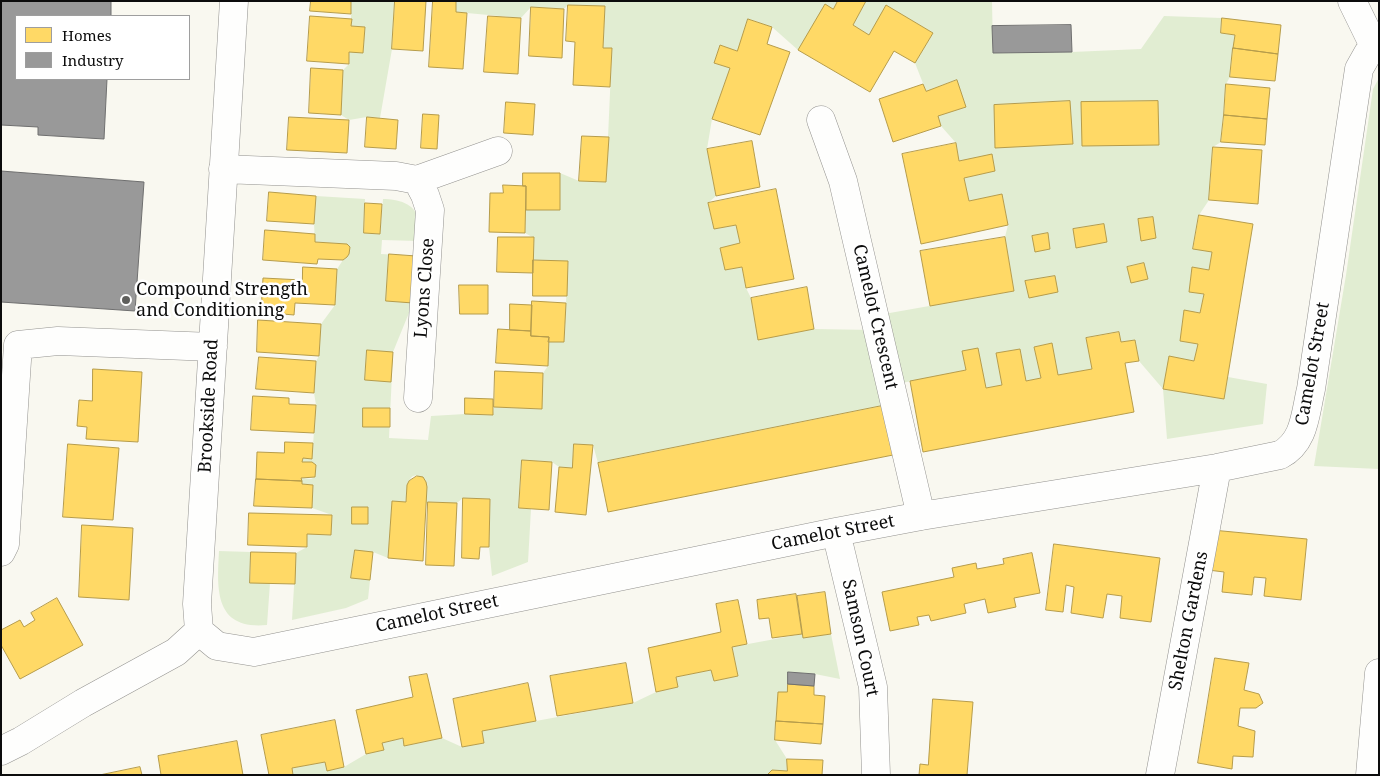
<!DOCTYPE html>
<style>
body{margin:0}
#map{position:relative;width:1380px;height:776px;overflow:hidden;background:#f9f8f0;font-family:"Noto Serif",serif}
canvas{display:block}
.frame{position:absolute;inset:0;border:2px solid #0c0c0c;pointer-events:none}
.legend{position:absolute;left:15px;top:15px;width:175px;height:65px;box-sizing:border-box;background:#fff;border:1px solid #9e9e9e;margin:0;padding:6px 9px;list-style:none;font-size:15px;color:#0c0c0c}
.legend li{display:flex;align-items:center;gap:10px;height:25px}
.legend b{width:25px;border:1px solid #9e9e9e}
</style>
<div id="map">
<canvas width="1380" height="776"></canvas>
<div class="frame"></div>
<ul class="legend">
<li><b style="height:14px;background:#ffd966"></b>Homes</li>
<li><b style="height:14px;background:#999"></b>Industry</li>
</ul>
</div>
<script>
const ctx = document.querySelector('canvas').getContext('2d');
ctx.lineJoin = 'round';
function fill(path, color) {
  ctx.fillStyle = color;
  ctx.fill(path, 'evenodd');
}
function trace(path, color, width, dash) {
  ctx.strokeStyle = color;
  ctx.lineWidth = width;
  ctx.lineCap = dash ? 'butt' : 'round';
  ctx.setLineDash(dash || []);
  ctx.stroke(path);
}
function label(font, color, halo, rows, align = 'center') {
  ctx.font = font + ' "Noto Serif",serif';
  ctx.lineWidth = 5;
  ctx.setLineDash([]);
  ctx.textBaseline = 'middle';
  ctx.strokeStyle = halo;
  ctx.fillStyle = color;
  for (const [text, x, y, turn = 0] of rows) {
    ctx.save();
    ctx.translate(x, y);
    ctx.rotate((+turn || 0) * Math.PI / 180);
    ctx.textAlign = isNaN(turn) ? turn : align;
    if (halo) ctx.strokeText(text, 0, 0);
    ctx.fillText(text, 0, 0);
    ctx.restore();
  }
}
const green = new Path2D(`
 M 351,1 L 395,1 L 392,49 L 380,118 L 367,117 L 349,120 L 341,115 L 343,70 L 349,64 L 349,52 L 363,52 L 365,27 L 351,26 Z
 M 456,1 L 838,1 L 833,9 L 798,50 L 772,27 L 749,19 L 737,51 L 720,45 L 714,63 L 730,68 L 712,119 L 707,149 L 716,196 L 708,203 L 714,229 L 736,225 L 740,243 L 720,248 L 725,270 L 742,267 L 746,288 L 751,298 L 758,339 L 814,329 L 873,330 L 887,405 L 598,463 L 593,445 L 574,444 L 572,468 L 559,467 L 552,462 L 522,460 L 519,508 L 531,509 L 528,562 L 492,576 L 489,547 L 490,499 L 463,498 L 457,503 L 428,502 L 426,504 L 426,482 C 408,463 406,490 406,502 L 392,501 L 388,558 L 373,552 L 368,599 L 346,608 L 292,620 L 296,553 L 307,547 L 307,534 L 331,535 L 332,515 L 312,508 L 313,485 L 302,484 L 301,478 L 311,479 L 315,477 L 315,465 L 302,462 L 303,458 L 312,458 L 316,405 L 314,393 L 316,361 L 319,356 L 321,324 L 335,305 L 337,269 L 343,260 L 347,257 L 350,247 L 347,244 L 315,242 L 314,224 L 316,196 L 365,199 L 364,233 L 380,234 L 383,199 C 397,199 416,203 418,220 C 419,227 418,234 418,241 L 382,240 L 381,254 L 416,256 L 413,303 L 393,352 L 389,438 L 428,440 L 431,416 L 465,414 L 493,415 L 494,407 L 542,409 L 543,373 L 548,366 L 548,342 L 564,342 L 568,262 L 533,260 L 534,238 L 525,233 L 526,210 L 560,210 L 560,173 L 579,181 L 606,182 L 612,48 L 603,48 L 605,6 L 568,5 L 564,9 L 531,7 L 521,18 L 456,12 Z
 M 866,1 L 992,1 L 993,53 L 1072,52 L 1141,49 L 1164,16 L 1222,18 L 1221,33 L 1235,35 L 1230,77 L 1226,84 L 1221,142 L 1213,147 L 1209,200 L 1199,215 L 1193,248 L 1212,252 L 1209,270 L 1192,267 L 1189,292 L 1204,294 L 1200,313 L 1184,311 L 1180,341 L 1198,344 L 1194,361 L 1169,357 L 1163,389 L 1224,399 L 1228,377 L 1267,384 L 1263,424 L 1167,439 L 1163,389 L 1139,361 L 1135,340 L 1121,342 L 1119,332 L 1086,338 L 1092,369 L 1058,375 L 1051,343 L 1034,347 L 1041,378 L 1026,381 L 1020,349 L 996,353 L 1002,385 L 986,388 L 962,351 L 966,370 L 902,383 L 884,314 L 1014,291 L 1005,237 L 1008,225 L 1002,194 L 969,201 L 964,178 L 994,171 L 992,155 L 959,161 L 956,143 L 941,126 L 938,116 L 965,107 L 956,80 L 926,91 L 915,63 L 933,33 L 887,6 L 869,35 L 853,25 Z
 M 1379,78 L 1379,469 L 1314,466 L 1346,275 L 1373,89 Z
 M 219,551 L 251,552 L 250,583 L 270,583 L 267,625 C 214,630 217,589 219,551 Z
 M 802,634 L 804,638 L 831,634 L 840,679 L 815,674 L 788,672 L 787,692 L 778,692 L 775,740 L 787,759 L 787,771 L 767,775 L 293,775 L 292,768 L 325,762 L 327,770 L 344,767 L 366,754 L 384,750 L 382,743 L 403,738 L 405,746 L 442,738 L 462,747 L 484,743 L 482,731 L 633,703 L 656,692 L 678,687 L 676,677 L 711,670 L 714,681 L 738,676 L 732,647 Z`);
const homes = new Path2D(`
 M 311,1 L 351,1 L 351,14 L 310,11 Z
 M 395,1 L 426,1 L 423,51 L 392,49 Z
 M 433,1 L 456,1 L 456,12 L 467,13 L 463,69 L 429,67 Z
 M 838,1 L 866,1 L 853,25 L 869,35 L 886,5 L 933,33 L 915,63 L 894,51 L 870,92 L 798,50 L 825,4 L 833,9 Z
 M 568,5 L 605,6 L 603,48 L 612,48 L 610,87 L 573,85 L 575,42 L 566,41 Z
 M 531,7 L 564,9 L 562,58 L 529,56 Z
 M 310,16 L 352,19 L 351,26 L 365,27 L 363,53 L 349,52 L 349,64 L 307,61 Z
 M 488,16 L 521,18 L 518,74 L 484,72 Z
 M 1222,18 L 1281,25 L 1278,54 L 1233,48 L 1235,35 L 1221,33 Z
 M 748,19 L 772,27 L 767,44 L 790,52 L 760,135 L 712,119 L 730,68 L 714,63 L 720,45 L 737,51 Z
 M 1233,48 L 1278,54 L 1275,81 L 1230,77 Z
 M 311,68 L 343,70 L 341,115 L 309,113 Z
 M 957,80 L 966,107 L 938,116 L 941,126 L 893,142 L 879,99 L 923,84 L 926,91 Z
 M 1226,84 L 1270,88 L 1267,119 L 1224,115 Z
 M 1070,101 L 1073,144 L 995,148 L 994,105 Z
 M 1158,101 L 1159,145 L 1082,146 L 1081,102 Z
 M 506,102 L 535,104 L 533,135 L 504,133 Z
 M 423,114 L 439,115 L 437,149 L 421,148 Z
 M 1224,115 L 1267,119 L 1265,145 L 1221,142 Z
 M 289,117 L 349,120 L 347,153 L 287,150 Z
 M 367,117 L 398,120 L 396,149 L 365,147 Z
 M 582,136 L 609,137 L 606,182 L 579,181 Z
 M 752,141 L 760,187 L 716,196 L 707,149 Z
 M 956,143 L 959,161 L 992,154 L 995,171 L 964,178 L 969,201 L 1002,194 L 1008,225 L 921,244 L 902,154 Z
 M 1213,147 L 1262,150 L 1258,204 L 1209,200 Z
 M 523,173 L 560,173 L 560,210 L 526,210 L 526,186 L 523,186 Z
 M 503,185 L 526,186 L 525,233 L 489,232 L 490,193 L 503,193 Z
 M 776,189 L 794,279 L 746,288 L 742,267 L 725,270 L 720,248 L 740,243 L 736,225 L 714,229 L 708,203 Z
 M 269,192 L 316,196 L 314,224 L 267,221 Z
 M 365,203 L 382,204 L 380,234 L 364,233 Z
 M 1199,215 L 1253,224 L 1224,399 L 1163,389 L 1169,356 L 1194,361 L 1198,344 L 1180,341 L 1184,310 L 1200,313 L 1204,294 L 1189,292 L 1192,267 L 1209,270 L 1212,252 L 1193,249 Z
 M 1153,217 L 1156,238 L 1141,241 L 1138,219 Z
 M 1104,224 L 1107,242 L 1076,248 L 1073,229 Z
 M 265,230 L 315,234 L 315,242 L 347,244 L 350,247 L 349,254 L 347,257 L 343,260 L 318,259 L 317,264 L 263,260 Z
 M 1048,233 L 1050,249 L 1035,252 L 1032,236 Z
 M 498,237 L 534,237 L 533,273 L 497,272 Z
 M 1005,237 L 1014,291 L 930,306 L 920,251 Z
 M 389,254 L 416,256 L 413,303 L 386,301 Z
 M 533,260 L 568,261 L 567,296 L 533,296 Z
 M 1144,263 L 1148,279 L 1131,283 L 1127,267 Z
 M 303,267 L 337,269 L 335,305 L 295,303 L 294,315 L 261,312 L 263,278 L 302,280 Z
 M 1055,276 L 1058,292 L 1029,298 L 1025,281 Z
 M 459,285 L 488,285 L 488,314 L 460,314 Z
 M 807,287 L 814,329 L 758,340 L 751,298 Z
 M 532,301 L 566,303 L 564,342 L 548,342 L 549,337 L 531,336 Z
 M 510,304 L 532,305 L 531,331 L 510,330 Z
 M 258,320 L 321,324 L 319,356 L 257,352 Z
 M 498,329 L 531,331 L 531,336 L 549,337 L 548,366 L 496,363 Z
 M 1119,332 L 1121,342 L 1135,340 L 1139,361 L 1125,363 L 1134,412 L 923,452 L 910,381 L 966,370 L 962,351 L 978,348 L 986,388 L 1002,385 L 996,353 L 1020,349 L 1026,381 L 1041,378 L 1034,347 L 1052,343 L 1058,375 L 1092,369 L 1086,338 Z
 M 367,350 L 393,352 L 391,382 L 365,380 Z
 M 259,357 L 316,361 L 314,393 L 256,389 Z
 M 93,369 L 142,372 L 138,442 L 86,439 L 87,427 L 77,426 L 79,400 L 92,401 Z
 M 495,371 L 543,373 L 542,409 L 494,407 Z
 M 253,396 L 289,398 L 289,404 L 316,405 L 314,433 L 251,430 Z
 M 465,398 L 493,399 L 493,415 L 465,414 Z
 M 887,405 L 898,454 L 608,512 L 598,463 Z
 M 363,408 L 390,408 L 390,427 L 363,427 Z
 M 285,442 L 313,443 L 312,459 L 303,458 L 302,462 L 312,462 L 316,465 L 315,477 L 301,478 L 302,481 L 256,479 L 257,452 L 284,453 Z
 M 68,444 L 119,448 L 113,520 L 63,517 Z
 M 574,444 L 593,445 L 586,515 L 555,512 L 559,467 L 572,468 Z
 M 522,460 L 552,462 L 549,510 L 519,508 Z
 M 417,476 L 423,477 L 426,482 L 427,487 L 423,561 L 388,558 L 392,501 L 406,502 L 407,485 L 409,481 Z
 M 256,479 L 302,481 L 302,484 L 313,485 L 312,508 L 254,506 Z
 M 463,498 L 490,499 L 489,547 L 480,547 L 479,559 L 462,558 Z
 M 428,502 L 457,503 L 454,566 L 426,565 Z
 M 352,507 L 368,507 L 368,524 L 352,524 Z
 M 249,513 L 332,515 L 331,535 L 307,534 L 307,547 L 248,545 Z
 M 82,525 L 133,528 L 129,600 L 79,597 Z
 M 1212,530 L 1307,539 L 1301,600 L 1264,596 L 1266,578 L 1254,577 L 1252,595 L 1222,592 L 1224,572 L 1208,570 Z
 M 1054,544 L 1160,558 L 1151,622 L 1120,618 L 1122,596 L 1107,594 L 1103,618 L 1071,613 L 1074,587 L 1066,585 L 1063,612 L 1046,610 Z
 M 355,550 L 373,552 L 370,580 L 351,578 Z
 M 251,552 L 296,553 L 295,584 L 250,583 Z
 M 1032,553 L 1040,593 L 1014,598 L 1016,607 L 988,613 L 985,599 L 964,604 L 966,613 L 931,621 L 929,615 L 917,617 L 919,625 L 890,631 L 882,592 L 954,577 L 952,568 L 976,563 L 977,569 L 1004,564 L 1003,559 Z
 M 825,592 L 831,634 L 803,638 L 797,596 Z
 M 796,594 L 802,634 L 772,638 L 769,618 L 759,619 L 757,600 Z
 M 57,598 L 83,645 L 20,679 L 1,645 L 1,630 L 20,620 L 24,627 L 35,620 L 31,613 Z
 M 738,600 L 747,644 L 732,647 L 738,676 L 714,681 L 711,670 L 676,677 L 678,687 L 656,692 L 648,648 L 721,632 L 716,604 Z
 M 1215,658 L 1249,663 L 1244,690 L 1259,694 L 1263,703 L 1256,708 L 1240,708 L 1238,726 L 1255,731 L 1253,757 L 1233,756 L 1232,769 L 1198,763 Z
 M 626,663 L 633,703 L 557,716 L 550,676 Z
 M 427,674 L 442,738 L 404,746 L 403,738 L 382,743 L 384,750 L 366,754 L 356,710 L 413,697 L 409,677 Z
 M 528,683 L 536,721 L 482,731 L 484,743 L 462,747 L 453,699 Z
 M 788,684 L 814,686 L 814,695 L 825,696 L 823,724 L 776,721 L 778,692 L 787,692 Z
 M 933,699 L 973,702 L 967,775 L 919,775 L 920,764 L 928,765 Z
 M 335,720 L 344,767 L 327,771 L 325,762 L 292,768 L 293,775 L 269,775 L 261,735 Z
 M 776,721 L 823,724 L 821,744 L 775,740 Z
 M 237,741 L 243,775 L 161,775 L 158,756 Z
 M 787,759 L 823,760 L 822,775 L 767,775 L 772,770 L 787,771 Z
 M 140,767 L 142,775 L 100,775 Z`);
const industry = new Path2D(`
 M 1,1 L 111,1 L 111,16 L 16,16 L 16,79 L 107,79 L 104,139 L 38,135 L 38,127 L 1,125 Z
 M 1071,25 L 1072,52 L 993,53 L 992,26 Z
 M 1,171 L 144,182 L 135,311 L 1,302 Z
 M 788,672 L 815,674 L 814,686 L 788,684 Z`);
const minor = new Path2D(`
 M 1352,1 L 1375,48
 M 821,120 L 843,181 L 921,516
 M 223,169 L 396,176 L 417,180 L 425,195 L 430,210 L 418,398
 M 417,180 L 498,151
 M 836,532 L 873,687 L 876,775
 M 1,552 L 5,544 L 18,345 L 58,341 L 213,347
 M 199,631 L 217,646 L 254,652 L 836,532 L 921,516 L 1217,468 L 1280,455 C 1305,442 1305,414 1311,389 L 1359,69 L 1368,53 L 1379,47
 M 199,631 L 197,604 L 234,1
 M 1,751 L 21,741 L 83,703 L 176,652 L 199,631
 M 1160,775 L 1217,468`);
const tertiary = new Path2D(`
 M 1370,775 L 1379,673`);
const markers = [
 [126,300,5,"#5f5f5c"]
];
const streetNames = [
 ["Lyons Close",425,288,-86],
 ["Camelot Crescent",875,317,77],
 ["Camelot Street",1313,364,-80],
 ["Brookside Road",209,406,-87],
 ["Camelot Street",833,533,-11],
 ["Camelot Street",437,614,-12],
 ["Shelton Gardens",1189,621,-79],
 ["Samson Court",860,638,78]
];
const poiNames = [
 ["Compound Strength",136,290],
 ["and Conditioning",136,311]
];
fill(green, '#e1edd2');
fill(homes, '#ffd966');
trace(homes, '#b69c4b', 1);
fill(industry, '#999');
trace(industry, '#6f6f6f', 1);
trace(minor, '#93928f', 29);
trace(tertiary, '#93928f', 29);
trace(minor, '#fefefd', 28);
trace(tertiary, '#fefefd', 28);
for (const [x, y, r, color] of markers) {
  const dot = new Path2D();
  dot.arc(x, y, r, 0, 2 * Math.PI);
  ctx.fillStyle = color;
  ctx.fill(dot);
  trace(dot, '#fff', 2);
}
label('18px', '#0c0c0c', '#fff', streetNames);
label('18px', '#0c0c0c', '#fff', poiNames, 'left');
</script>
